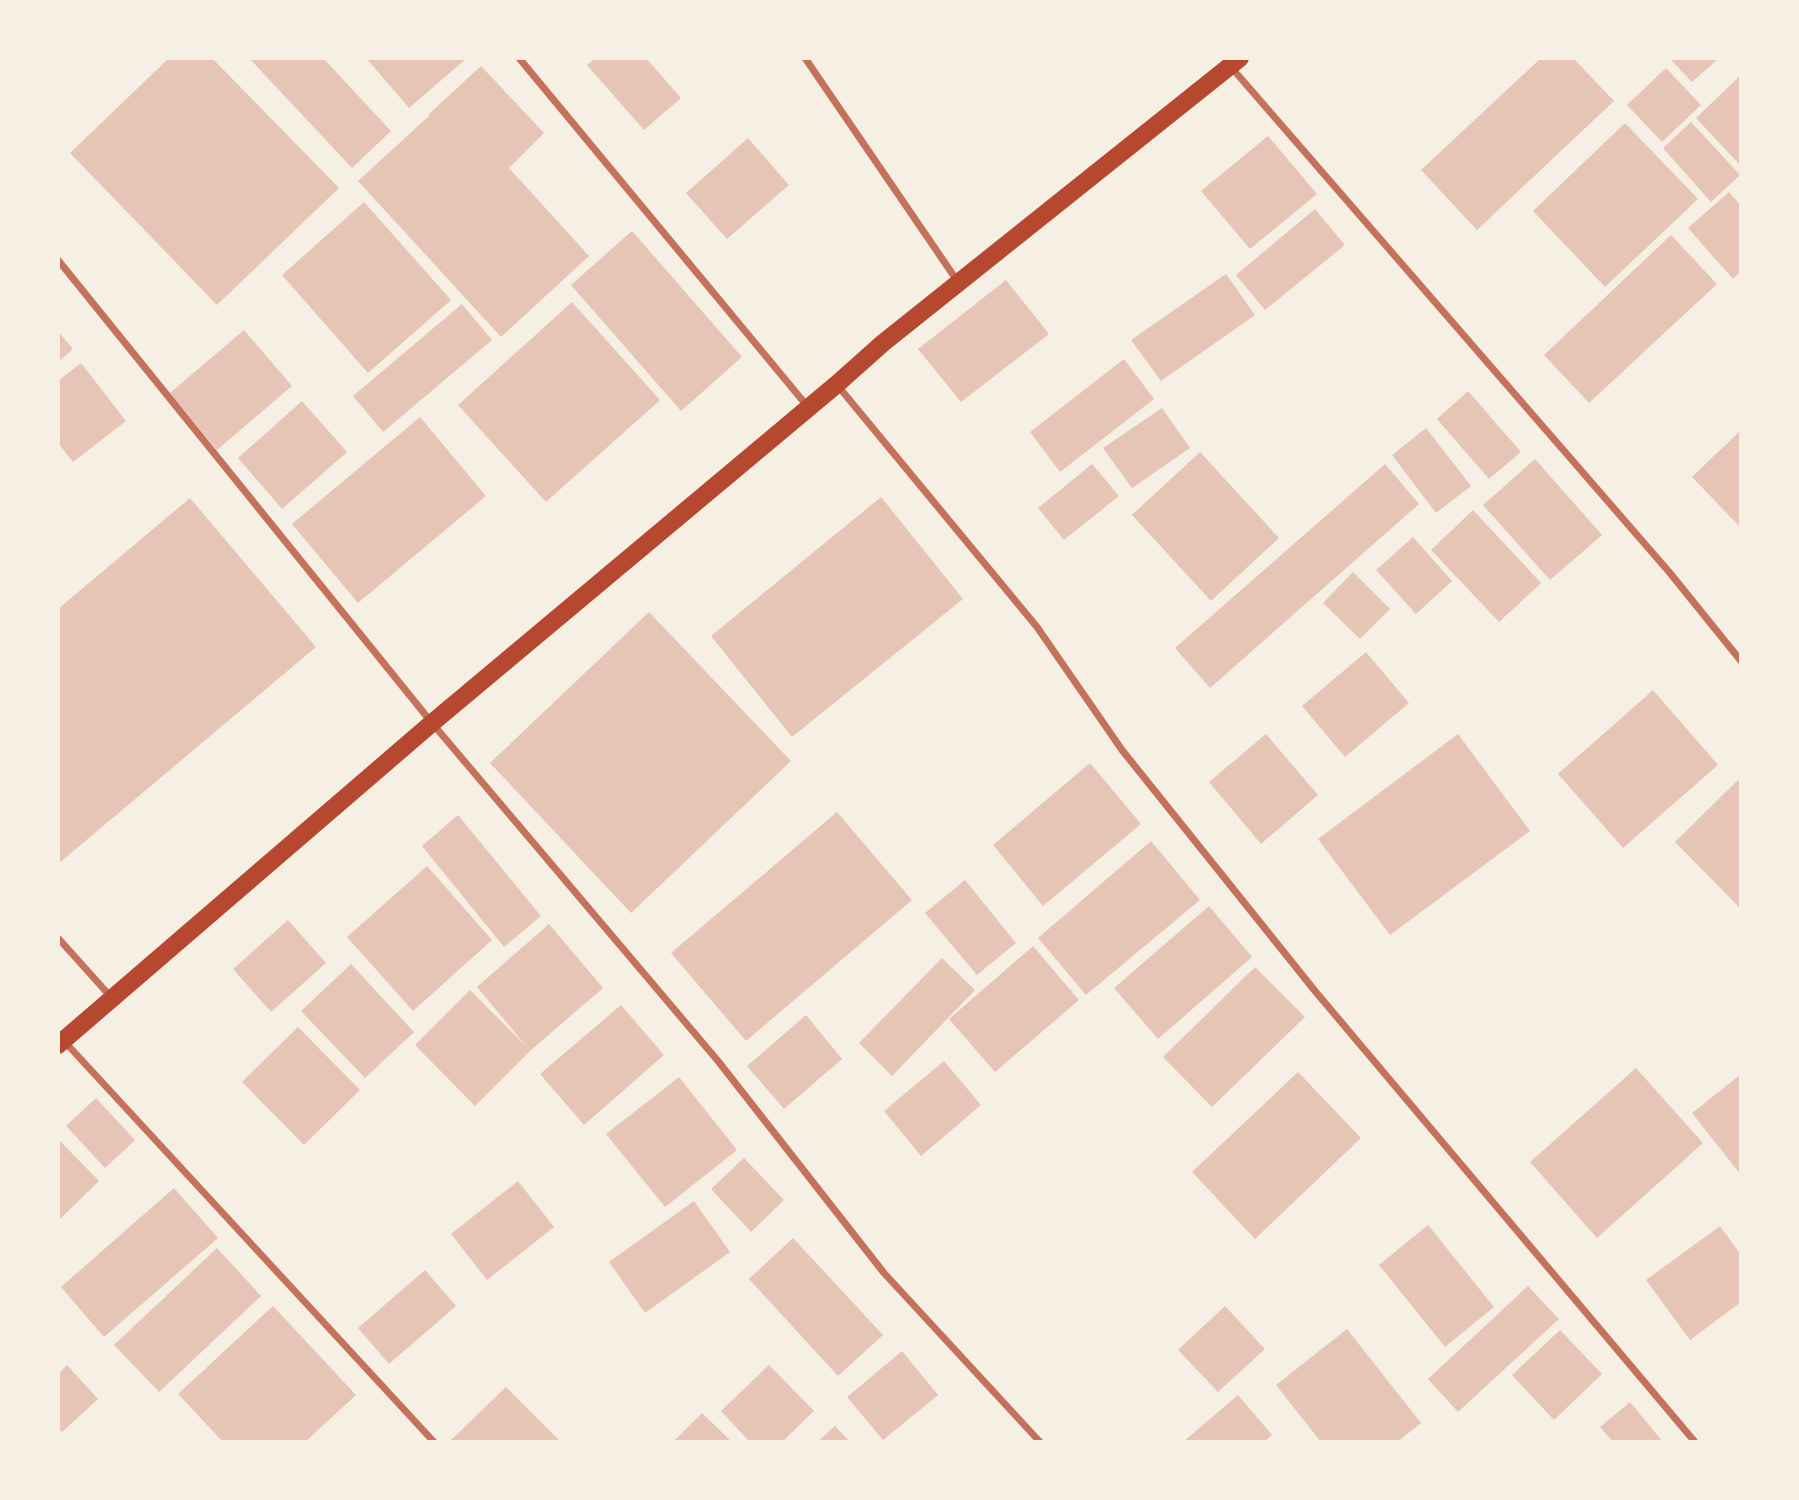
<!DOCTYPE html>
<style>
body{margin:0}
#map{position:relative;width:1799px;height:1500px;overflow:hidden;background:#f6efe4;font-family:"Source Sans 3",sans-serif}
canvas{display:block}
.frame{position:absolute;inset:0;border:60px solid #f6efe4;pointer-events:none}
</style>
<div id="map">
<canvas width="1799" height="1500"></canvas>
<div class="frame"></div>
</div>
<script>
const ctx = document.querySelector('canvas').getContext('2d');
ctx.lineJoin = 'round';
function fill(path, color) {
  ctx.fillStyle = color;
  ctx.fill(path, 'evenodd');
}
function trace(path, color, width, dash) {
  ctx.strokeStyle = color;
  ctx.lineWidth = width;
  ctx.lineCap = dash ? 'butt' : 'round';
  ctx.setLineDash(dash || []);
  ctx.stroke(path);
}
const building = new Path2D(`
 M 169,58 L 212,58 L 339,188 L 217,305 L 70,153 Z
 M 249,58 L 323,58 L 391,131 L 352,168 Z
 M 366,58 L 467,58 L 409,108 Z
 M 596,58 L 646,58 L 681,98 L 644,130 L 587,65 Z
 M 1541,58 L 1573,58 L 1614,101 L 1477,230 L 1421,170 Z
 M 1669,58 L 1719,58 L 1692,82 Z
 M 481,66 L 544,133 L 509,168 L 589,256 L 501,337 L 358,181 L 430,115 L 428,115 Z
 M 1666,68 L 1701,105 L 1662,142 L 1627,105 Z
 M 1741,75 L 1741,166 L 1696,118 Z
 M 1691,122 L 1740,175 L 1711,202 L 1663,148 Z
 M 1625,123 L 1698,199 L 1605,287 L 1533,211 Z
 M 1268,136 L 1317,194 L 1250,249 L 1201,191 Z
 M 748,138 L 789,185 L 727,239 L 686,193 Z
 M 1729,192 L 1741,206 L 1741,271 L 1733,279 L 1688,228 Z
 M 364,202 L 451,300 L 368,373 L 282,275 Z
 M 1315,209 L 1345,245 L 1265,310 L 1236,275 Z
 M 632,231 L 742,357 L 681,411 L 571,285 Z
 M 1671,235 L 1717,284 L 1589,403 L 1544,355 Z
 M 1226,274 L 1255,315 L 1161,381 L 1131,340 Z
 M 1006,280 L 1049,334 L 961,402 L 918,349 Z
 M 572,302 L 660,400 L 546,502 L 458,405 Z
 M 462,304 L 492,340 L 383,432 L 353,396 Z
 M 244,330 L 292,386 L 217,450 L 170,393 Z
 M 58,331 L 73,349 L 58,362 Z
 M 1124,359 L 1154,399 L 1060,472 L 1030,432 Z
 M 81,363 L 126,421 L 73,462 L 58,443 L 58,381 Z
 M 1468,391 L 1521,452 L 1489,479 L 1437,419 Z
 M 302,401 L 347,452 L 282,509 L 238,458 Z
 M 1162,408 L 1190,448 L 1132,488 L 1103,448 Z
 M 420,417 L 486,496 L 358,603 L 292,524 Z
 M 1426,428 L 1471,486 L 1436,513 L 1392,455 Z
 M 1741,430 L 1741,528 L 1692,477 Z
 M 1200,452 L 1279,538 L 1211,601 L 1132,515 Z
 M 1535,459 L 1602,535 L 1550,580 L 1483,505 Z
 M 1092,464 L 1119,496 L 1064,540 L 1038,508 Z
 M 1385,464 L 1419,504 L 1210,688 L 1175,648 Z
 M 881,497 L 963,599 L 792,737 L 711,636 Z
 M 190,498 L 316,647 L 58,864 L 58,609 Z
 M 1473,510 L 1541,583 L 1499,622 L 1431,550 Z
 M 1413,537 L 1452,581 L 1416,614 L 1376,570 Z
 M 1353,572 L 1390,609 L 1360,639 L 1323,603 Z
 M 649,612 L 791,761 L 631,913 L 490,763 Z
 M 1366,652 L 1409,703 L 1345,757 L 1302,706 Z
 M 1653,690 L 1718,765 L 1623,848 L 1558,774 Z
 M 1266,734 L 1318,795 L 1261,844 L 1209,782 Z
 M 1458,734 L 1530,831 L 1390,935 L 1318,839 Z
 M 1090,763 L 1141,824 L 1043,906 L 993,845 Z
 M 1738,780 L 1741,783 L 1741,909 L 1675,842 Z
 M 837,812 L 912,900 L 746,1041 L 671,953 Z
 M 458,815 L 541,916 L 504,947 L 422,846 Z
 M 1151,841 L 1200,900 L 1086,995 L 1038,938 Z
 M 427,866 L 492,940 L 413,1011 L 347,937 Z
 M 965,880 L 1016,943 L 977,975 L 925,913 Z
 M 1209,906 L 1252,957 L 1158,1039 L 1114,988 Z
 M 288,920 L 326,963 L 271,1012 L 233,969 Z
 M 549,924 L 603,988 L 531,1050 L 475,1106 L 415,1045 L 470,990 L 527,1047 L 477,987 Z
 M 1033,946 L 1079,1000 L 995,1072 L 949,1019 Z
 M 942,958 L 975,990 L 892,1076 L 859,1043 Z
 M 351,964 L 414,1032 L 365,1078 L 301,1011 Z
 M 1255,967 L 1305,1017 L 1212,1107 L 1163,1057 Z
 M 621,1005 L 664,1055 L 584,1125 L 540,1074 Z
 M 806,1015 L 842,1059 L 784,1109 L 747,1066 Z
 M 298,1027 L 360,1090 L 304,1145 L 242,1082 Z
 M 944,1061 L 981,1105 L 921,1156 L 884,1111 Z
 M 1636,1068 L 1703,1143 L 1597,1238 L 1530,1162 Z
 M 1298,1072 L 1361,1138 L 1255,1239 L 1192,1172 Z
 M 1740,1075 L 1741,1077 L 1741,1175 L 1692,1113 Z
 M 679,1077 L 737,1150 L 665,1207 L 606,1134 Z
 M 96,1098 L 135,1140 L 105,1168 L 66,1126 Z
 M 58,1139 L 99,1181 L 58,1221 Z
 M 744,1158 L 784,1200 L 751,1232 L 711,1189 Z
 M 518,1181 L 554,1227 L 487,1280 L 451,1234 Z
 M 174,1188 L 218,1238 L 104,1337 L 61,1287 Z
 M 694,1201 L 730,1252 L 645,1313 L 609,1262 Z
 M 1428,1225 L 1494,1307 L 1445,1347 L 1379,1265 Z
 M 1720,1226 L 1741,1255 L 1741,1302 L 1690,1340 L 1646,1280 Z
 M 793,1238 L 883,1335 L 838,1376 L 749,1279 Z
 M 217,1248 L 261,1296 L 159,1392 L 114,1345 Z
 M 425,1270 L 456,1306 L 389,1364 L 358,1328 Z
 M 1528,1286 L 1559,1319 L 1458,1412 L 1428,1379 Z
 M 273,1306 L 356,1395 L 305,1442 L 223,1442 L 178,1394 Z
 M 1225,1306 L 1265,1349 L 1218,1392 L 1178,1350 Z
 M 1347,1329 L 1421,1423 L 1397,1442 L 1321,1442 L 1276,1385 Z
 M 1560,1330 L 1602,1374 L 1554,1420 L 1512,1375 Z
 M 902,1351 L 938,1395 L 883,1440 L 847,1397 Z
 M 67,1365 L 98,1399 L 62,1432 L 58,1428 L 58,1374 Z
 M 769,1365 L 814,1411 L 782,1442 L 750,1442 L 721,1411 Z
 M 506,1387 L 561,1442 L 449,1442 Z
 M 1238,1395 L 1272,1435 L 1264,1442 L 1183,1442 Z
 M 1630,1402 L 1663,1442 L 1613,1442 L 1600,1427 Z
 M 702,1413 L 732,1442 L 673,1442 Z
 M 835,1426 L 850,1442 L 817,1442 Z`);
const minor = new Path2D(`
 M 519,58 L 808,407
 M 805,58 L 958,282
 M 1231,67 L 1670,573 L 1741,661
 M 58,260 L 432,723 L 718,1061 L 884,1273 L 1040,1442
 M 838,386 L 1037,627 L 1122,750 L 1315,991 L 1695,1442
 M 58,938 L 111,997
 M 64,1041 L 434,1442`);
const primary = new Path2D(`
 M 58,1045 L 432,723 L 837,384 L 883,343 L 1240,58`);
fill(building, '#e6c5b7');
trace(minor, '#c5725c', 7);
trace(primary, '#b5482f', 18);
</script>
